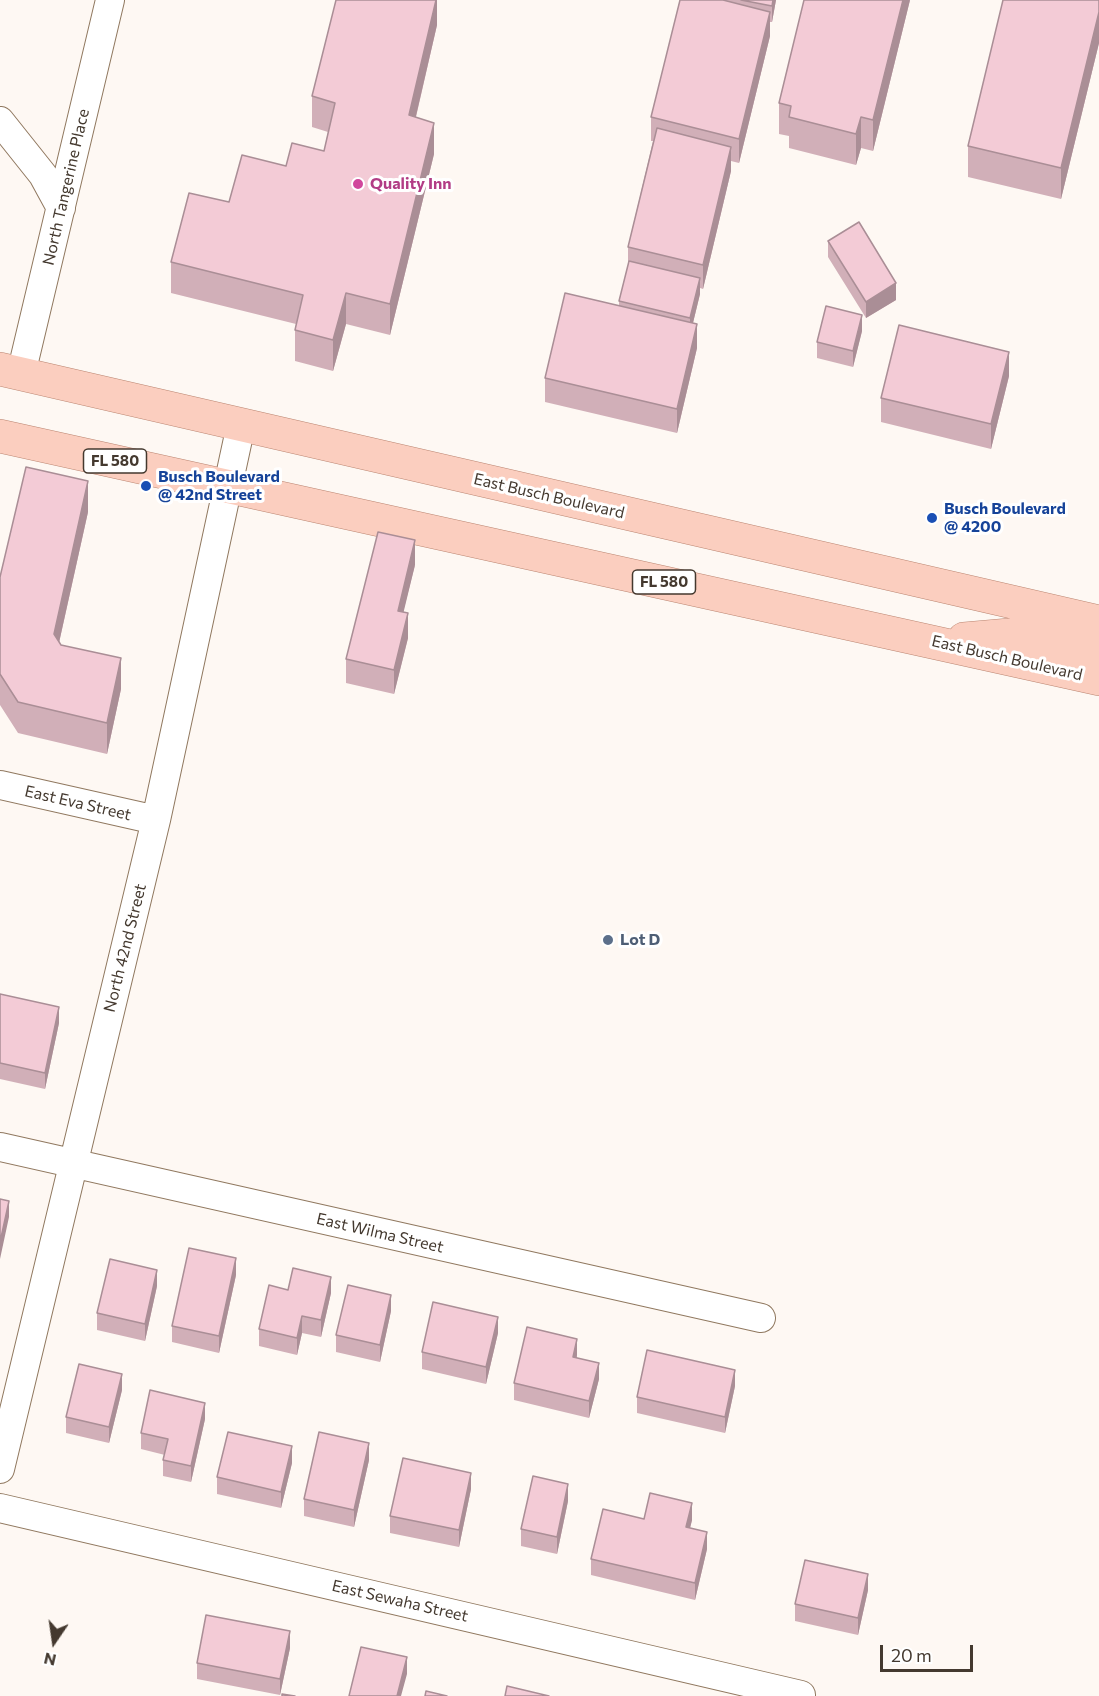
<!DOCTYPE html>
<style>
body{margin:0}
#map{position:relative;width:1099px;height:1696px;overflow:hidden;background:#fef8f3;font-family:Commissioner,sans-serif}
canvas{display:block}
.north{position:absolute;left:24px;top:1612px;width:60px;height:60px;-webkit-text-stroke:4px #fff;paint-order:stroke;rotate:193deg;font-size:16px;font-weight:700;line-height:24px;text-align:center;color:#44392f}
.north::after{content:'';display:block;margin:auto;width:21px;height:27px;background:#44392f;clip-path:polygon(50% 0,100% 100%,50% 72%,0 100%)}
.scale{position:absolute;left:880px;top:1645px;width:93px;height:27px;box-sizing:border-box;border:3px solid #44392f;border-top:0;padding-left:8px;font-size:18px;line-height:21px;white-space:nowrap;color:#44392f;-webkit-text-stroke:4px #fff;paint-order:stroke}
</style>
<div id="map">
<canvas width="1099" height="1696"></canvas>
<div class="north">N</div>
<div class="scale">20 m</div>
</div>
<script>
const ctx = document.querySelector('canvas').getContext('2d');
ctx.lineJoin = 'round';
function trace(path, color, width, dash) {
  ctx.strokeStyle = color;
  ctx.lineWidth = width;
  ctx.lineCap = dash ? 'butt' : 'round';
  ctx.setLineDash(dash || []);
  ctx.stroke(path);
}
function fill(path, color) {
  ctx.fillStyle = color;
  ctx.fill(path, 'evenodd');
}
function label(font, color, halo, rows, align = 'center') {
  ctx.font = font + ' Commissioner,sans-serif';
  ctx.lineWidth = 6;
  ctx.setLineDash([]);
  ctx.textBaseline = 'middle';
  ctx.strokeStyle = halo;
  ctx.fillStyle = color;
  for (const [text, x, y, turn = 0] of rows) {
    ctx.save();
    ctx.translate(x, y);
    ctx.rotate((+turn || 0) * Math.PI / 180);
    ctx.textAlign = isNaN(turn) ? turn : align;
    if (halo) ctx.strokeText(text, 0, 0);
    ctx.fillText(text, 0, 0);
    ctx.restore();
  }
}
const minor = new Path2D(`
 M 0,121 L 43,175 L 61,208
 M 21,374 L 110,0
 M 0,785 L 156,820
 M 0,1147 L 761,1318
 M 0,1469 L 156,820 L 241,425
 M 0,1508 L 801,1695`);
const primary = new Path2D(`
 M 0,369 L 1099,622
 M 0,436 L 1099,679
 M 964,639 L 1021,634 L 1099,651`);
const wall = new Path2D(`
 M 437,0 L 437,25 L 416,117 L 434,154 L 390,335 L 346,324 L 333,371 L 295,361 L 295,330 L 296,324 L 171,293 L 171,262 L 229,202 L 286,166 L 324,151 L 328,132 L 312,127 L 312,96 Z
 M 680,0 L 776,0 L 772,22 L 770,22 L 770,36 L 739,163 L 731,161 L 731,171 L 703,289 L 700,288 L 700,294 L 693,323 L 697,348 L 677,433 L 545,402 L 545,378 L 619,306 L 619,301 L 628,266 L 628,247 L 653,141 L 651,141 L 651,117 Z
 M 910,0 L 873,151 L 861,148 L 856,165 L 789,148 L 789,136 L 779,134 L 779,103 Z
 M 1099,0 L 1099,43 L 1061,199 L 968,177 L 968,146 Z
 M 828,241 L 896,300 L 866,318 L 828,257 Z
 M 862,331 L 853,367 L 817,358 L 817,342 Z
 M 1009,376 L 991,449 L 881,422 L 881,398 Z
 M 88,512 L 59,643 L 61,645 L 121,689 L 107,754 L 18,733 L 0,705 L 0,577 Z
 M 415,565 L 403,612 L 408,638 L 394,694 L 346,683 L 346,659 Z
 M 0,994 L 59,1023 L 45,1089 L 0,1079 Z
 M 236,1275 L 219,1353 L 172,1342 L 172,1326 Z
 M 157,1286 L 145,1341 L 97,1330 L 97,1313 Z
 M 288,1290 L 331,1293 L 321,1337 L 302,1333 L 297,1355 L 259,1346 L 259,1329 Z
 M 391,1311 L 380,1362 L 336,1352 L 336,1335 Z
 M 498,1333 L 486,1384 L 422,1369 L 422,1352 Z
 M 577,1355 L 577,1358 L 599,1379 L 589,1418 L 514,1400 L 514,1383 Z
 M 735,1386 L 725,1433 L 637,1413 L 637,1397 Z
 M 122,1390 L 109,1443 L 66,1433 L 66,1417 Z
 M 205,1419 L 191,1482 L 163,1476 L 163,1460 L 165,1455 L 141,1449 L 141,1433 Z
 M 369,1460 L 354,1527 L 304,1516 L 304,1499 Z
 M 292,1463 L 281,1508 L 217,1494 L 217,1477 Z
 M 471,1489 L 459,1547 L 390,1533 L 390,1516 Z
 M 568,1501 L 557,1554 L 521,1546 L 521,1529 Z
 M 644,1519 L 692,1520 L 690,1528 L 707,1549 L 695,1600 L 591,1575 L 591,1559 Z
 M 868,1590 L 858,1635 L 795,1621 L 795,1604 Z
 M 290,1648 L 280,1695 L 197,1679 L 197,1663 Z`);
const shadedWall = new Path2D(`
 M 436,0 L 437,0 L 437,25 L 409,146 L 409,115 Z
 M 773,0 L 776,0 L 772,22 L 772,6 Z
 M 903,0 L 910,0 L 873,151 L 873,120 Z
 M 770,12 L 770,36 L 739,163 L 739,139 Z
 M 1099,12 L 1099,43 L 1061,199 L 1061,168 Z
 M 861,117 L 861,148 L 856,165 L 856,134 Z
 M 434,123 L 434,154 L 390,335 L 390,304 Z
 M 731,147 L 731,171 L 703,289 L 703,265 Z
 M 700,278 L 700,294 L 690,335 L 690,318 Z
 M 896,283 L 896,300 L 866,318 L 866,302 Z
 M 346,293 L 346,324 L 333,371 L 333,340 Z
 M 862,315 L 862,331 L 853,367 L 853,351 Z
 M 697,324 L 697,348 L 677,433 L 677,409 Z
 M 1009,352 L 1009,376 L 991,449 L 991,424 Z
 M 88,481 L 88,512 L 54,665 L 54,634 Z
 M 415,540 L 415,565 L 398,635 L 398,611 Z
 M 408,613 L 408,638 L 394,694 L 394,670 Z
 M 121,658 L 121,689 L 107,754 L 107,723 Z
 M 59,1007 L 59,1023 L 45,1089 L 45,1073 Z
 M 9,1201 L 9,1217 L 0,1259 L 0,1242 Z
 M 236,1258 L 236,1275 L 219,1353 L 219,1336 Z
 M 157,1270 L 157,1286 L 145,1341 L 145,1324 Z
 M 331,1277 L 331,1293 L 321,1337 L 321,1320 Z
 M 391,1295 L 391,1311 L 380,1362 L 380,1345 Z
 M 302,1316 L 302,1333 L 297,1355 L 297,1338 Z
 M 498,1317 L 498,1333 L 486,1384 L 486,1367 Z
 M 577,1339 L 577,1355 L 573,1373 L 573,1357 Z
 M 599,1363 L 599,1379 L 589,1418 L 589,1401 Z
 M 735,1370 L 735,1386 L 725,1433 L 725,1417 Z
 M 122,1374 L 122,1390 L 109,1443 L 109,1427 Z
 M 205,1403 L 205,1419 L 191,1482 L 191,1466 Z
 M 369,1443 L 369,1460 L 354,1527 L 354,1510 Z
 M 292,1446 L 292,1463 L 281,1508 L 281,1492 Z
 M 471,1473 L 471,1489 L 459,1547 L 459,1530 Z
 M 568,1484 L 568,1501 L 557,1554 L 557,1537 Z
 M 692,1503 L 692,1520 L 686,1544 L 686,1527 Z
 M 707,1532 L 707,1549 L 695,1600 L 695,1583 Z
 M 868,1574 L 868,1590 L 858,1635 L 858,1618 Z
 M 290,1631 L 290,1648 L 280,1695 L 280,1679 Z
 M 407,1657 L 407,1674 L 401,1696 L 397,1696 Z`);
const building = new Path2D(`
 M 336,0 L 436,0 L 409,115 L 434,123 L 390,304 L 346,293 L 333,340 L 295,330 L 303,295 L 171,262 L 189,193 L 229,202 L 242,155 L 286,166 L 292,143 L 324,151 L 335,103 L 312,96 Z
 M 680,0 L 723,0 L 770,12 L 739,139 L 651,117 Z
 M 741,0 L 773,0 L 772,6 Z
 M 804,0 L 903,0 L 873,120 L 861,117 L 856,134 L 789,117 L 791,106 L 779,103 Z
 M 1003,0 L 1099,0 L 1099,12 L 1061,168 L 968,146 Z
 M 657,128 L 731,147 L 703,265 L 628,247 Z
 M 859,222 L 896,283 L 866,302 L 828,241 Z
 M 629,261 L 700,278 L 690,318 L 619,301 Z
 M 565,293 L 697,324 L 677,409 L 545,378 Z
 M 826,306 L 862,315 L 853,351 L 817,342 Z
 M 899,325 L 1009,352 L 991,424 L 881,398 Z
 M 26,467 L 88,481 L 54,634 L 61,645 L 121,658 L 107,723 L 18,702 L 0,674 L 0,577 Z
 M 378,532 L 415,540 L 398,611 L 408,613 L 394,670 L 346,659 Z
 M 0,994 L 59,1007 L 45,1073 L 0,1063 Z
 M 0,1199 L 9,1201 L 0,1242 Z
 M 189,1248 L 236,1258 L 219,1336 L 172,1326 Z
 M 110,1259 L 157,1270 L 145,1324 L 97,1313 Z
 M 293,1268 L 331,1277 L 321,1320 L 302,1316 L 297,1338 L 259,1329 L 269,1285 L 288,1290 Z
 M 348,1285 L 391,1295 L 380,1345 L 336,1335 Z
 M 433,1302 L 498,1317 L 486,1367 L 422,1352 Z
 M 527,1327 L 577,1339 L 573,1357 L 599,1363 L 589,1401 L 514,1383 Z
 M 647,1350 L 735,1370 L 725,1417 L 637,1397 Z
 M 79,1364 L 122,1374 L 109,1427 L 66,1417 Z
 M 150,1390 L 205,1403 L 191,1466 L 163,1460 L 168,1439 L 141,1433 Z
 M 228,1432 L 292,1446 L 281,1492 L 217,1477 Z
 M 319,1432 L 369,1443 L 354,1510 L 304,1499 Z
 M 403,1458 L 471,1473 L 459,1530 L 390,1516 Z
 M 533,1476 L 568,1484 L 557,1537 L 521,1529 Z
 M 650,1493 L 692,1503 L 686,1527 L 707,1532 L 695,1583 L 591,1559 L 603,1509 L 644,1519 Z
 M 805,1560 L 868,1574 L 858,1618 L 795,1604 Z
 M 206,1615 L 290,1631 L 280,1679 L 197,1663 Z
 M 361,1647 L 407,1657 L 397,1696 L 349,1696 Z
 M 507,1686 L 549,1696 L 505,1696 Z
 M 426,1691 L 447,1696 L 425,1696 Z
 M 282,1694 L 295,1696 L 282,1696 Z`);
const markers = [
 [358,184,6,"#d1479c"],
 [146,486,6,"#1a4fb4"],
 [932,518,6,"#1a4fb4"],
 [608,940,6,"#5c6f8a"]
];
const shields = [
 [115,461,63],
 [664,582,63]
];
const shieldNames = [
 ["FL 580",115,461],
 ["FL 580",664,582]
];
const hotelNames = [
 ["Quality Inn",370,184]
];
const streetNames = [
 ["North Tangerine Place",66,187,-77],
 ["East Busch Boulevard",549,496,13],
 ["East Busch Boulevard",1007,658,13],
 ["East Eva Street",78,803,13],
 ["North 42nd Street",125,948,-76],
 ["East Wilma Street",380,1233,13],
 ["East Sewaha Street",400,1601,13]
];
const transitNames = [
 ["Busch Boulevard",158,477],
 ["@ 42nd Street",158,495],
 ["Busch Boulevard",944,509],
 ["@ 4200",944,527]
];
const serviceNames = [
 ["Lot D",620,940]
];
trace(minor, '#90785f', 30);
trace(primary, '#ba8571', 34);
trace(minor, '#fff', 28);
trace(primary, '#fbcebf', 33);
fill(wall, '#d1afb8');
fill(shadedWall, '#aa8e96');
fill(building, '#f3cbd6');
trace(building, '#aa8e96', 1.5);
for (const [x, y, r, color] of markers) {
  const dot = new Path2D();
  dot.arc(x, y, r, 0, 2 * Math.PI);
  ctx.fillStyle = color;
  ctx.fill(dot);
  trace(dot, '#fff', 2);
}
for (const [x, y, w] of shields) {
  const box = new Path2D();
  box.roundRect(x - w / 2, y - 12, w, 24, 4.5);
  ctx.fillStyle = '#fff';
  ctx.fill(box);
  trace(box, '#44392f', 1.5);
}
label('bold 15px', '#44392f', null, shieldNames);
label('bold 16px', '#b23c85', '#fff', hotelNames, 'left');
label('16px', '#44392f', '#fff', streetNames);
label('bold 16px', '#164399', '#fff', transitNames, 'left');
label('bold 16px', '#4e5e75', '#fff', serviceNames, 'left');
</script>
